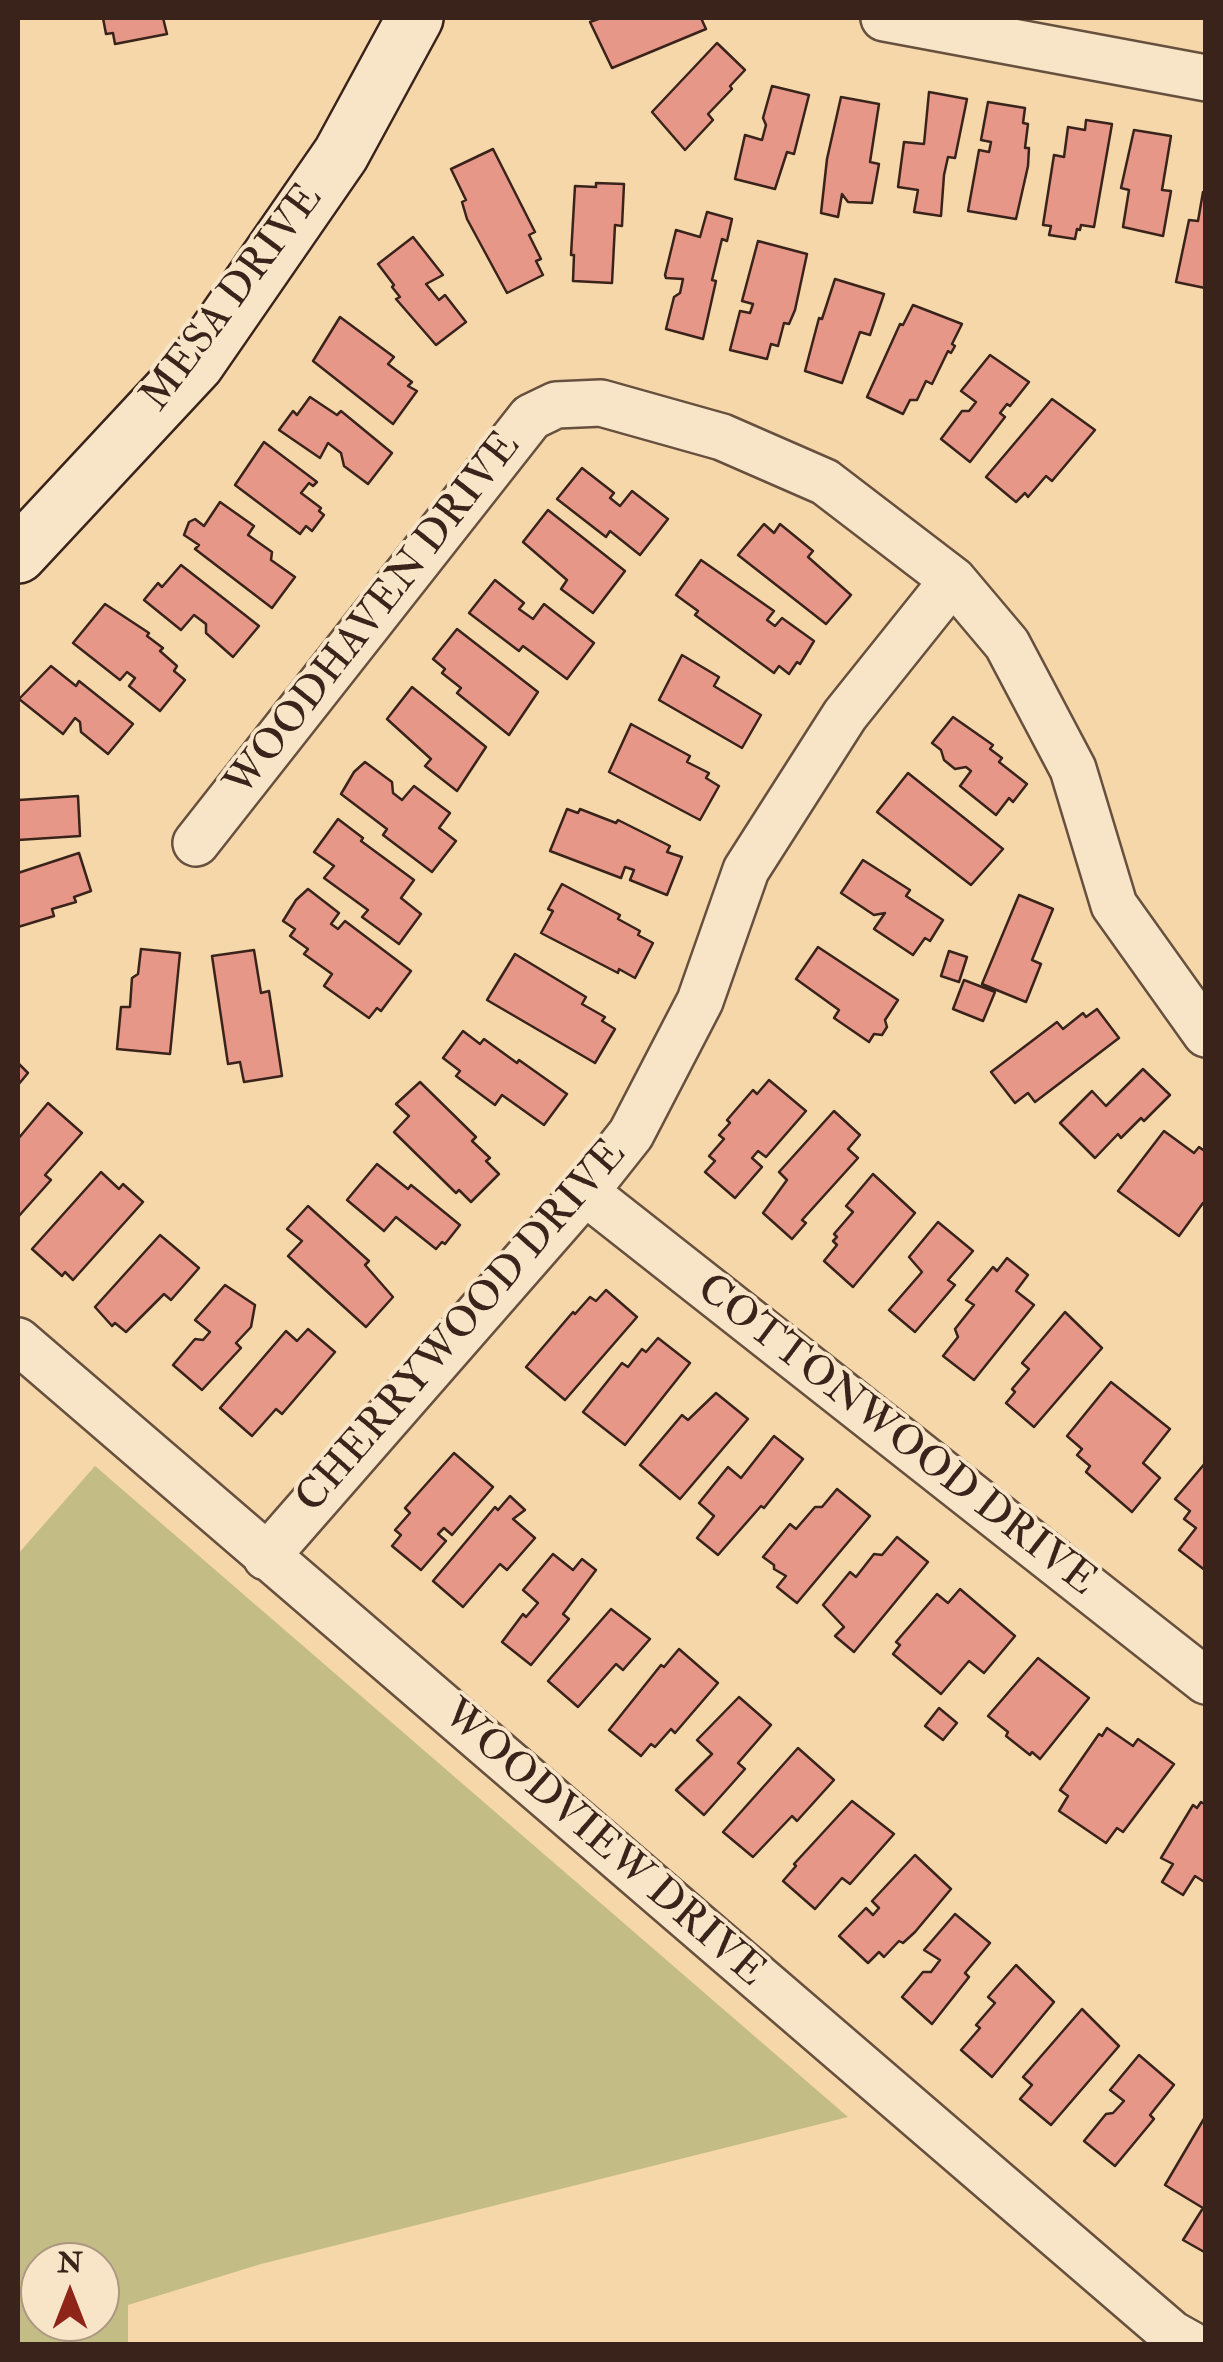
<!DOCTYPE html>
<style>
body{margin:0}
#map{position:relative;width:1223px;height:2362px;overflow:hidden;background:#f5d7aa;font-family:"IM FELL Double Pica",serif}
canvas{display:block}
.frame{position:absolute;inset:0;border:20px solid #39231b;pointer-events:none}
.north{position:absolute;left:20px;top:2242px;width:100px;height:100px;box-sizing:border-box;background:#f8e5c8;border:2px solid #ac9783;border-radius:50%;rotate:0deg;font-size:28px;font-weight:700;line-height:40px;text-align:center;color:#39231b}
.north::after{content:'';display:block;margin:auto;width:35px;height:45px;background:#8f2418;clip-path:polygon(50% 0,100% 100%,50% 72%,0 100%)}
</style>
<div id="map">
<canvas width="1223" height="2362"></canvas>
<div class="frame"></div>
<div class="north">N</div>
</div>
<script>
const ctx = document.querySelector('canvas').getContext('2d');
ctx.lineJoin = 'round';
function fill(path, color) {
  ctx.fillStyle = color;
  ctx.fill(path, 'evenodd');
}
function trace(path, color, width, dash) {
  ctx.strokeStyle = color;
  ctx.lineWidth = width;
  ctx.lineCap = dash ? 'butt' : 'round';
  ctx.setLineDash(dash || []);
  ctx.stroke(path);
}
function label(font, color, halo, rows, align = 'center') {
  ctx.font = font + ' "IM FELL Double Pica",serif';
  ctx.lineWidth = 8;
  ctx.setLineDash([]);
  ctx.textBaseline = 'middle';
  ctx.strokeStyle = halo;
  ctx.fillStyle = color;
  for (const [text, x, y, turn = 0] of rows) {
    ctx.save();
    ctx.translate(x, y);
    ctx.rotate((+turn || 0) * Math.PI / 180);
    ctx.textAlign = isNaN(turn) ? turn : align;
    if (halo) ctx.strokeText(text, 0, 0);
    ctx.fillText(text, 0, 0);
    ctx.restore();
  }
}
const green = new Path2D(`
 M 95,1466 L 848,2117 L 261,2264 L 128,2305 L 128,2344 L 18,2344 L 18,1554 ZM 40,2262 L 100,2262 L 100,2322 L 40,2322 Z`);
const building = new Path2D(`
 M 103,18 L 163,18 L 167,34 L 115,44 L 113,33 L 106,34 Z
 M 601,18 L 701,18 L 706,29 L 612,68 L 590,22 Z
 M 717,43 L 745,70 L 730,86 L 732,89 L 708,114 L 713,120 L 685,150 L 652,112 Z
 M 772,86 L 809,95 L 794,154 L 787,152 L 775,189 L 735,179 L 745,135 L 762,140 L 766,125 L 763,118 Z
 M 929,92 L 967,99 L 955,158 L 948,157 L 944,175 L 941,216 L 914,212 L 918,190 L 898,187 L 904,142 L 924,144 Z
 M 841,97 L 879,104 L 870,162 L 879,164 L 872,203 L 848,202 L 842,194 L 838,217 L 821,213 L 827,159 Z
 M 988,102 L 1025,108 L 1023,123 L 1028,124 L 1025,148 L 1029,148 L 1028,166 L 1016,219 L 968,211 L 979,150 L 989,152 L 991,142 L 981,140 Z
 M 1086,120 L 1112,124 L 1094,227 L 1081,225 L 1080,230 L 1077,229 L 1075,239 L 1049,235 L 1051,226 L 1043,225 L 1054,155 L 1064,157 L 1068,127 L 1085,130 Z
 M 1134,130 L 1171,136 L 1162,190 L 1171,191 L 1163,236 L 1123,227 L 1129,190 L 1121,188 Z
 M 493,149 L 535,232 L 529,235 L 541,259 L 536,261 L 543,275 L 507,293 L 467,219 L 462,202 L 466,200 L 451,169 Z
 M 596,183 L 624,184 L 622,226 L 615,225 L 612,283 L 573,281 L 574,255 L 571,255 L 575,186 L 596,187 Z
 M 1203,192 L 1206,192 L 1205,288 L 1176,282 L 1189,220 L 1198,221 Z
 M 707,212 L 732,219 L 727,241 L 722,239 L 712,280 L 716,281 L 703,339 L 666,329 L 674,297 L 680,293 L 683,279 L 666,278 L 665,275 L 676,230 L 700,237 Z
 M 413,237 L 443,275 L 426,284 L 439,300 L 445,295 L 466,322 L 436,345 L 396,299 L 400,297 L 392,287 L 394,285 L 378,264 Z
 M 758,241 L 807,254 L 795,310 L 789,324 L 784,323 L 778,346 L 771,344 L 767,359 L 730,350 L 740,311 L 750,313 L 753,304 L 742,301 Z
 M 835,279 L 884,294 L 870,335 L 860,332 L 842,383 L 805,371 L 819,318 L 822,319 Z
 M 913,305 L 962,324 L 952,344 L 955,346 L 951,353 L 948,351 L 932,384 L 926,381 L 917,400 L 910,400 L 903,414 L 867,397 L 900,324 L 903,325 Z
 M 340,317 L 394,357 L 388,364 L 412,382 L 408,386 L 417,391 L 393,424 L 313,361 Z
 M 990,355 L 1029,382 L 1010,406 L 1007,404 L 1000,413 L 1005,417 L 970,462 L 941,439 L 962,411 L 969,411 L 976,402 L 961,391 Z
 M 310,397 L 337,415 L 341,411 L 392,453 L 368,484 L 344,466 L 341,453 L 328,443 L 320,458 L 279,430 L 293,411 L 297,415 Z
 M 1052,399 L 1095,430 L 1052,481 L 1046,476 L 1028,497 L 1025,493 L 1016,502 L 986,477 Z
 M 264,442 L 317,482 L 313,486 L 309,483 L 301,493 L 321,508 L 319,511 L 324,515 L 312,531 L 306,526 L 300,534 L 235,485 Z
 M 582,468 L 614,493 L 610,498 L 620,506 L 632,491 L 668,519 L 640,555 L 610,531 L 606,537 L 557,499 Z
 M 220,502 L 254,526 L 248,535 L 272,552 L 271,560 L 295,577 L 272,608 L 195,549 L 199,545 L 184,535 L 189,522 L 195,519 L 204,526 Z
 M 548,510 L 625,571 L 593,613 L 561,589 L 567,580 L 523,542 Z
 M 764,524 L 774,533 L 780,524 L 813,551 L 808,557 L 851,595 L 826,624 L 738,555 Z
 M 701,560 L 774,611 L 767,620 L 775,626 L 782,618 L 814,641 L 800,664 L 797,662 L 789,674 L 779,666 L 774,673 L 695,615 L 698,611 L 676,595 Z
 M 181,565 L 259,626 L 233,657 L 206,633 L 206,624 L 194,615 L 181,630 L 144,600 L 158,583 L 162,587 Z
 M 495,580 L 524,603 L 519,609 L 533,619 L 544,604 L 594,643 L 567,679 L 523,646 L 519,651 L 469,613 Z
 M 105,604 L 149,633 L 147,636 L 163,648 L 160,651 L 177,666 L 174,671 L 185,680 L 160,711 L 129,686 L 135,678 L 127,672 L 120,680 L 73,643 Z
 M 457,629 L 538,692 L 509,735 L 457,693 L 461,688 L 442,673 L 445,669 L 433,659 Z
 M 682,655 L 719,677 L 714,686 L 761,715 L 742,748 L 659,700 Z
 M 51,666 L 76,686 L 79,681 L 133,724 L 108,754 L 81,732 L 80,722 L 75,718 L 63,734 L 19,699 Z
 M 412,687 L 486,747 L 457,791 L 425,766 L 431,759 L 387,719 Z
 M 953,717 L 993,745 L 990,749 L 1002,758 L 999,762 L 1027,784 L 1013,802 L 1009,798 L 996,815 L 960,786 L 971,771 L 966,767 L 955,769 L 944,760 L 941,750 L 932,743 Z
 M 631,724 L 690,756 L 687,762 L 709,773 L 706,778 L 719,786 L 700,820 L 609,772 Z
 M 365,762 L 392,782 L 393,793 L 402,800 L 414,786 L 450,813 L 439,828 L 456,841 L 432,872 L 383,835 L 387,829 L 341,794 L 354,772 Z
 M 908,773 L 1003,849 L 971,885 L 877,812 Z
 M 18,789 L 19,800 L 78,796 L 80,836 L 18,840 Z
 M 567,809 L 578,813 L 580,809 L 616,823 L 618,820 L 670,846 L 667,852 L 682,857 L 667,895 L 630,880 L 634,870 L 625,867 L 621,878 L 550,851 Z
 M 338,819 L 363,838 L 361,841 L 414,880 L 401,898 L 421,914 L 399,944 L 362,917 L 368,910 L 324,878 L 334,866 L 314,852 Z
 M 79,853 L 91,891 L 74,897 L 76,902 L 52,909 L 54,916 L 18,927 L 18,873 Z
 M 863,860 L 910,890 L 906,896 L 943,920 L 930,941 L 925,938 L 913,955 L 874,929 L 885,913 L 874,915 L 841,893 Z
 M 562,884 L 620,915 L 618,919 L 640,931 L 638,935 L 653,943 L 635,978 L 619,969 L 618,973 L 541,933 L 553,911 L 548,909 Z
 M 308,889 L 339,913 L 331,924 L 338,929 L 345,921 L 411,971 L 381,1011 L 377,1008 L 369,1018 L 324,986 L 332,974 L 304,954 L 308,949 L 290,936 L 295,929 L 283,921 L 296,900 Z
 M 1019,895 L 1053,909 L 1032,960 L 1041,964 L 1026,1002 L 982,984 Z
 M 818,947 L 898,1000 L 885,1020 L 887,1027 L 882,1035 L 874,1034 L 869,1042 L 834,1018 L 839,1010 L 796,979 Z
 M 141,949 L 180,953 L 170,1054 L 117,1049 L 121,1007 L 130,1007 L 132,978 L 138,974 Z
 M 254,950 L 261,993 L 269,991 L 282,1076 L 244,1082 L 240,1062 L 228,1064 L 212,956 Z
 M 949,951 L 967,957 L 959,982 L 941,976 Z
 M 515,954 L 586,997 L 582,1004 L 605,1017 L 602,1021 L 615,1029 L 595,1063 L 487,1000 Z
 M 964,980 L 995,992 L 983,1021 L 953,1009 Z
 M 1097,1009 L 1119,1038 L 1035,1102 L 1028,1093 L 1015,1103 L 991,1072 L 1057,1022 L 1063,1029 L 1083,1013 L 1086,1017 Z
 M 463,1031 L 480,1044 L 484,1039 L 517,1063 L 519,1060 L 567,1094 L 544,1125 L 502,1095 L 495,1105 L 456,1076 L 460,1071 L 443,1058 Z
 M 18,1063 L 28,1073 L 18,1085 Z
 M 1143,1069 L 1170,1095 L 1144,1121 L 1141,1118 L 1121,1138 L 1118,1134 L 1095,1158 L 1060,1123 L 1092,1091 L 1106,1106 Z
 M 769,1080 L 806,1111 L 766,1157 L 758,1151 L 752,1158 L 762,1167 L 735,1198 L 705,1172 L 715,1161 L 709,1156 L 724,1139 L 719,1135 L 730,1123 L 727,1120 L 753,1090 L 757,1094 Z
 M 420,1082 L 476,1137 L 472,1141 L 490,1158 L 486,1161 L 499,1174 L 471,1202 L 459,1190 L 456,1193 L 394,1132 L 409,1116 L 396,1104 Z
 M 48,1103 L 82,1133 L 45,1175 L 51,1180 L 18,1217 L 18,1139 Z
 M 834,1111 L 860,1135 L 848,1149 L 858,1158 L 802,1220 L 806,1223 L 792,1239 L 763,1213 L 787,1180 L 779,1172 Z
 M 1164,1131 L 1194,1153 L 1199,1147 L 1206,1152 L 1206,1205 L 1203,1203 L 1179,1236 L 1118,1191 Z
 M 377,1164 L 408,1189 L 411,1185 L 460,1225 L 445,1244 L 442,1242 L 436,1249 L 396,1217 L 384,1231 L 347,1200 Z
 M 101,1172 L 119,1189 L 123,1184 L 143,1202 L 73,1280 L 65,1272 L 62,1276 L 32,1249 Z
 M 873,1174 L 915,1213 L 853,1287 L 824,1261 L 837,1245 L 833,1241 L 837,1237 L 834,1234 L 853,1212 L 846,1206 Z
 M 308,1206 L 369,1261 L 365,1265 L 393,1297 L 366,1327 L 288,1256 L 302,1241 L 287,1229 Z
 M 938,1222 L 973,1251 L 948,1280 L 955,1285 L 915,1332 L 889,1310 L 922,1272 L 909,1257 Z
 M 160,1235 L 199,1268 L 171,1300 L 164,1294 L 126,1332 L 115,1323 L 112,1326 L 95,1307 Z
 M 1007,1258 L 1028,1275 L 1016,1291 L 1034,1305 L 974,1380 L 943,1356 L 958,1337 L 955,1329 L 974,1305 L 966,1300 L 993,1267 L 997,1271 Z
 M 225,1285 L 255,1305 L 251,1327 L 236,1343 L 241,1348 L 202,1390 L 173,1365 L 195,1339 L 203,1340 L 210,1332 L 195,1320 Z
 M 606,1290 L 637,1317 L 565,1400 L 526,1367 L 573,1312 L 575,1314 L 590,1297 L 596,1301 Z
 M 1065,1312 L 1102,1348 L 1034,1427 L 1006,1403 L 1015,1392 L 1012,1389 L 1029,1369 L 1022,1363 Z
 M 308,1329 L 335,1352 L 282,1414 L 276,1409 L 252,1436 L 220,1408 L 286,1331 L 297,1341 Z
 M 658,1338 L 690,1363 L 625,1445 L 583,1412 L 622,1363 L 628,1367 L 642,1349 L 646,1352 Z
 M 1111,1382 L 1170,1429 L 1143,1463 L 1160,1478 L 1132,1512 L 1086,1472 L 1090,1466 L 1077,1455 L 1082,1449 L 1067,1436 Z
 M 716,1393 L 748,1419 L 680,1499 L 640,1465 L 682,1415 L 688,1420 Z
 M 774,1436 L 803,1459 L 764,1508 L 761,1506 L 718,1555 L 697,1538 L 714,1516 L 699,1503 L 728,1467 L 741,1478 Z
 M 454,1453 L 493,1487 L 452,1535 L 444,1528 L 438,1534 L 446,1541 L 421,1570 L 392,1546 L 401,1535 L 395,1530 L 410,1513 L 405,1508 Z
 M 1206,1462 L 1206,1571 L 1179,1550 L 1196,1528 L 1184,1519 L 1190,1511 L 1175,1499 Z
 M 837,1489 L 870,1516 L 797,1603 L 777,1587 L 786,1576 L 774,1569 L 774,1565 L 763,1557 L 790,1524 L 796,1529 L 815,1507 L 822,1507 Z
 M 510,1496 L 525,1510 L 513,1519 L 535,1538 L 507,1570 L 500,1564 L 463,1607 L 433,1581 L 495,1507 L 498,1510 Z
 M 897,1537 L 928,1562 L 854,1652 L 835,1636 L 844,1627 L 823,1605 L 850,1572 L 856,1577 L 874,1554 L 882,1555 Z
 M 553,1554 L 573,1570 L 582,1559 L 596,1570 L 563,1614 L 569,1619 L 531,1665 L 502,1642 L 523,1614 L 526,1617 L 538,1603 L 523,1590 Z
 M 960,1589 L 1015,1636 L 984,1673 L 969,1661 L 941,1694 L 893,1654 L 900,1645 L 896,1642 L 937,1594 L 948,1603 Z
 M 611,1609 L 650,1639 L 623,1670 L 616,1664 L 578,1707 L 548,1681 Z
 M 679,1649 L 718,1683 L 675,1733 L 671,1729 L 655,1747 L 651,1744 L 641,1756 L 609,1730 L 661,1665 L 664,1667 Z
 M 1038,1658 L 1089,1698 L 1040,1759 L 1032,1752 L 1030,1755 L 1006,1736 L 1008,1732 L 988,1716 Z
 M 739,1697 L 771,1725 L 738,1763 L 745,1769 L 704,1815 L 676,1790 L 712,1754 L 697,1740 Z
 M 939,1708 L 957,1723 L 943,1740 L 925,1726 Z
 M 1107,1728 L 1133,1746 L 1138,1739 L 1174,1764 L 1123,1832 L 1117,1828 L 1106,1843 L 1059,1811 L 1068,1796 L 1060,1790 L 1099,1734 L 1102,1736 Z
 M 798,1748 L 834,1780 L 797,1821 L 792,1816 L 753,1857 L 723,1832 Z
 M 852,1801 L 894,1834 L 850,1884 L 842,1878 L 815,1909 L 783,1881 L 796,1866 L 794,1864 Z
 M 1201,1802 L 1206,1805 L 1206,1883 L 1195,1876 L 1183,1895 L 1162,1882 L 1173,1864 L 1161,1858 L 1193,1805 L 1197,1808 Z
 M 915,1855 L 951,1889 L 915,1932 L 903,1943 L 899,1941 L 884,1957 L 879,1952 L 868,1963 L 839,1936 L 866,1908 L 873,1915 L 879,1908 L 872,1901 Z
 M 955,1914 L 990,1943 L 965,1973 L 969,1977 L 932,2024 L 902,1997 L 923,1972 L 931,1972 L 940,1960 L 924,1950 Z
 M 1016,1965 L 1054,2002 L 992,2077 L 961,2050 L 980,2028 L 976,2025 L 995,2003 L 988,1997 Z
 M 1082,2009 L 1119,2046 L 1051,2125 L 1020,2099 L 1032,2085 L 1023,2077 Z
 M 1139,2055 L 1174,2085 L 1150,2115 L 1154,2119 L 1115,2166 L 1084,2141 L 1106,2114 L 1113,2113 L 1124,2101 L 1110,2090 Z
 M 1205,2117 L 1206,2117 L 1206,2253 L 1183,2240 L 1203,2208 L 1165,2185 Z`);
const street = new Path2D(`
 M 884,18 L 1206,78
 M 196,843 L 531,417 L 556,405 L 601,403 L 722,437 L 825,482 L 953,580 L 1007,644 L 1073,769 L 1114,905 L 1206,1034
 M 585,1192 L 1206,1681
 M 18,1341 L 1172,2334 L 1190,2344
 M 266,1557 L 585,1192 L 631,1134 L 700,1001 L 746,870 L 845,715 L 953,580`);
const secondary = new Path2D(`
 M 18,555 L 196,364 L 341,154 L 415,18`);
const streetNames = [
 ["MESA DRIVE",234,299,-53],
 ["WOODHAVEN DRIVE",375,616,-52],
 ["CHERRYWOOD DRIVE",463,1328,-49],
 ["COTTONWOOD DRIVE",895,1437,38],
 ["WOODVIEW DRIVE",602,1845,41]
];
fill(green, '#c3bc84');
fill(building, '#e79787');
trace(building, '#39231b', 2.5);
trace(street, '#68503f', 50);
trace(secondary, '#39231b', 60);
trace(street, '#f8e5c8', 45);
trace(secondary, '#f8e5c8', 55);
label('42px', '#39231b', '#f8e5c8', streetNames);
</script>
